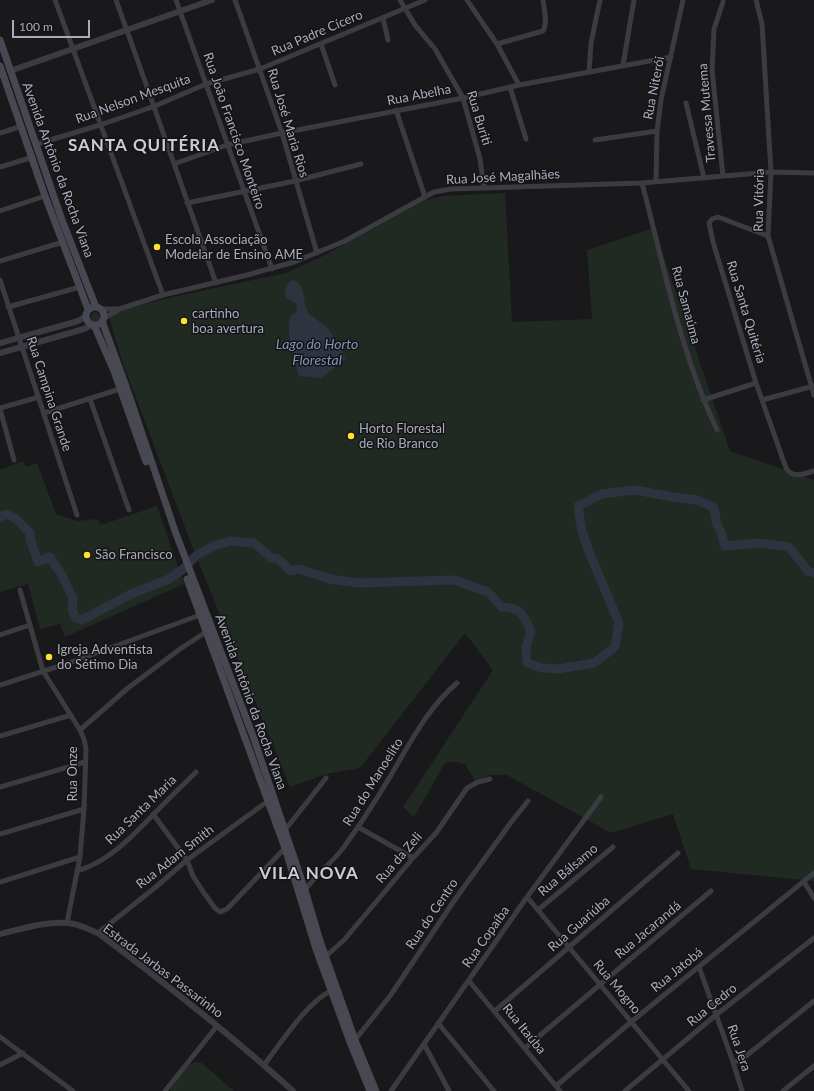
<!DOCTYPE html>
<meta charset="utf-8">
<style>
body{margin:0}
#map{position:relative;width:814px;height:1091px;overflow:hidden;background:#19191b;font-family:Lato,sans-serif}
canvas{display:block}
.scale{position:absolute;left:12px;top:20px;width:78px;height:18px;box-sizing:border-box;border:2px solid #aaacbc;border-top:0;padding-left:5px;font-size:12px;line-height:14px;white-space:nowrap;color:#aaacbc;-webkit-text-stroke:3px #141416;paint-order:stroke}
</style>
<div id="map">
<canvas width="814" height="1091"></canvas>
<div class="scale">100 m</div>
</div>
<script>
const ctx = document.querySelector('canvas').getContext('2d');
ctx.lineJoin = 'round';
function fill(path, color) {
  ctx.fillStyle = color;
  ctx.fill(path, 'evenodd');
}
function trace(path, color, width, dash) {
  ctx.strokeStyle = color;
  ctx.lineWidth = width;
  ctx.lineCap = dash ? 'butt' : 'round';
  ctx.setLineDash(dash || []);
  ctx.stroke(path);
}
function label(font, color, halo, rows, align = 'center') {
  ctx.font = font + ' Lato,sans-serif';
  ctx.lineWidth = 3;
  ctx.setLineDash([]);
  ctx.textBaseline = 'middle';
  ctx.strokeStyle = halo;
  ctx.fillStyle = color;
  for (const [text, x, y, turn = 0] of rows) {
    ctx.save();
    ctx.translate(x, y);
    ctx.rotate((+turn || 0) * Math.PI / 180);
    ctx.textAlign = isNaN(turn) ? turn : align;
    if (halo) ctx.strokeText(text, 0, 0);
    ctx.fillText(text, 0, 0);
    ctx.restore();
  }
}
const green = new Path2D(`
 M 505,193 L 512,322 L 592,319 L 587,250 L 654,228 L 730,451 L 814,480 L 814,881 L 691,869 L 673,814 L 611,833 L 507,775 L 489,775 L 475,781 L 465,764 L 456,762 L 445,763 L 414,817 L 403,807 L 493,670 L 465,633 L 360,768 L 326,774 L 290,787 L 194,551 L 122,361 L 111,324 L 110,318 L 113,312 L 177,296 L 286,273 L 323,256 L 426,200 L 443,196 ZM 521,606 L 534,628 L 534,639 Z
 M90.5 317a4.5 4.5 0 1 1 9 0a4.5 4.5 0 1 1-9 0Z
 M 23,461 L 26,467 L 37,463 L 56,514 L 77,521 L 98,519 L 101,525 L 157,506 L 184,584 L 65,637 L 60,624 L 40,629 L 28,584 L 0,592 L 0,470 Z
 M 195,1062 L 202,1063 L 234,1091 L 170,1091 L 171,1087 L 187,1066 Z`);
const water = new Path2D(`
 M 292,280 L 299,283 L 303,291 L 305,305 L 309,314 L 328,328 L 346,358 L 321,378 L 299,376 C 294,356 286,337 290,317 L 296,312 L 297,304 L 286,297 C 284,288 286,285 292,280 Z`);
const river = new Path2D(`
 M 0,517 L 6,514 L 15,518 L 30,533 C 29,543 36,552 38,562 L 50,557 L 63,577 L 73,599 L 72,609 L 75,617 L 82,620 L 131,594 L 169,579 L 182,570 L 197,555 L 216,545 L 231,541 L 254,543 L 271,558 L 278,559 L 291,571 L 299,569 L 330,579 L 358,583 L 454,580 L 488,592 L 502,607 C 522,608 523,615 531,631 L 526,647 L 527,663 L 542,668 L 558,669 L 594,663 L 615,647 L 619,623 L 589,552 L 582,531 L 578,506 L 602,494 L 635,490 L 673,497 L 698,500 L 714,508 L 717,525 L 721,532 L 725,546 L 759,543 L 789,547 L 808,571 L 814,573`);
const minor = new Path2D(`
 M 55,0 L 163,295
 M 116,0 C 150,94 182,188 216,283
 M 176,0 L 272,269
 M 235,0 L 282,133 L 317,253
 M 400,0 L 415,25 L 435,49 L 463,98 L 480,159 L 484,187
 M 467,0 L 497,44 L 519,85
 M 756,0 L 762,24 L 771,172 L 768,236 L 814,395
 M 723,2 L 714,29 L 712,70 L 723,176
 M 383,18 L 388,40
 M 321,44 L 335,85
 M 497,44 L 543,31 C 548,23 544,9 543,0
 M 623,65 L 634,0
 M 589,72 L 591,43 L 600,0
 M 510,87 L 526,139
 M 686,103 L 704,178
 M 396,110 L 425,197
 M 0,133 L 22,126
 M 595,140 L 657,131
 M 37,144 L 100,125 L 155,106 L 206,84 L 260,69 L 425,0
 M 174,164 L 227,145 L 282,133 L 463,98 L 519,85 L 671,57
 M 0,167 L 33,157
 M 656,181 L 657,131 L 661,100 L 683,0
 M 642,183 C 664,266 680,352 717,430
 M 187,203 L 295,181 L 361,164
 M 0,211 L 45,196
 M 768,236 L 718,217 L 712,219 L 709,223 L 713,242 L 756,383 L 786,468 C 793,479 803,474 814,471
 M 0,261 L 63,242
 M 0,280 L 77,515
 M 8,307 L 80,287
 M 101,309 L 119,309 L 163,295 L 247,275 L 294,262 L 345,241 L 425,197 L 434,192 L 451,189 L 642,183 L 771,172 L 814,173
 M 103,319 L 118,310
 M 90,399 L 129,510
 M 703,400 L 756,383
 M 762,400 L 814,386
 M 0,408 L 39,397
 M 0,409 L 14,460
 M 44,413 L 120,389
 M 20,590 L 43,671 L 80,730 L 84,739 L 86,749 L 84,809 L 80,857 L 67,923
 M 0,635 L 30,625
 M 0,685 L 69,663 L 200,615
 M 80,730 L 128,688 L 180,649 L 206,632
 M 0,736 L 71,715
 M 0,787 L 85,762
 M 153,814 L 187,860 L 193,876 L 204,893 L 215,908 L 220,912 L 227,909 L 285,848
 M 358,827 L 413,858
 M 285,830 L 326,778
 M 0,834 L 84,809
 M 77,871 C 110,861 131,837 154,814 C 167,800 182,786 196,772
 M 0,882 L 80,857
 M 804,882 L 814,898
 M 305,890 C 317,873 335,861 346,844 C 361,823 375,802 388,780 C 408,747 427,708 457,683
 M 527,897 L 689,1091
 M 538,910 L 613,847
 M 98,933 L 157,886 L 187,860 L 268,801
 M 325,957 L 344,940 L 413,858 L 436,833 L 467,788 L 478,782 L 490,779
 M 699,967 L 733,1062 L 742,1091
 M 469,981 L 560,1091
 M 495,1011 L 678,853
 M 438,1023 L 494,1091
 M 0,1037 L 73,1091
 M 355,1040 L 390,996 L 456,898 L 512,821 L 528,801
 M 424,1044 L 449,1091
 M 525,1048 L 711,891
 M 733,1062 L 741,1060 L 814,1001
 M 0,1065 L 23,1053
 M 264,1065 C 280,1044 308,1001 331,991
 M 556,1086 L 631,1022 L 814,873
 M 165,1091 L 217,1026
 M 391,1091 L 527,897 L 601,797
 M 625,1091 L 716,1015 L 814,938
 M 783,1091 L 814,1066`);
const tertiary = new Path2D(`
 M 10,71 L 212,0
 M 0,343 L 78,321 L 85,317
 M 0,353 L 84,329 L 92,325
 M 0,934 C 21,929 46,921 68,923 C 79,924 88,929 98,933 C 165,983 231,1035 293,1091`);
const secondary = new Path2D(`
 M 0,40 L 62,220 L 96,307
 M 0,66 L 45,196 L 88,309
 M86 316a9 9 0 1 1 18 0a9 9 0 1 1-18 0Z
 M 102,321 L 127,389 L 175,531 L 253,736 L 305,890 L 320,941 L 355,1040 L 376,1091
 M 94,325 L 114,371 L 146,462
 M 187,579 L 285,848 L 316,949 L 350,1042 L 370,1091`);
const markers = [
 [157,247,4,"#fee32d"],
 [184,321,4,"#fee32d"],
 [351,436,4,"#fee32d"],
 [87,555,4,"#fee32d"],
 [49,657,4,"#fee32d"]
];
const streetNames = [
 ["Rua Padre Cícero",317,33,-23],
 ["Rua Niterói",654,88,-79],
 ["Rua Abelha",419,95,-11],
 ["Rua Nelson Mesquita",133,99,-20],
 ["Travessa Mutema",707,113,-95],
 ["Rua Buriti",479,118,73],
 ["Rua José Maria Rios",288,123,73],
 ["Rua João Francisco Monteiro",234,131,71],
 ["Avenida Antônio da Rocha Viana",58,170,70],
 ["Rua José Magalhães",503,177,-3],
 ["Rua Vitória",759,200,-89],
 ["Rua Samaúma",686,305,75],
 ["Rua Santa Quitéria",746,312,73],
 ["Rua Campina Grande",49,394,72],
 ["Avenida Antônio da Rocha Viana",251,702,70],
 ["Rua Onze",73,774,-90],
 ["Rua do Manoelito",373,782,-58],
 ["Rua Santa Maria",141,810,-44],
 ["Rua Adam Smith",175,857,-38],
 ["Rua da Zeli",399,858,-49],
 ["Rua Bálsamo",568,870,-40],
 ["Rua do Centro",432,914,-56],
 ["Rua Guariúba",579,924,-41],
 ["Rua Jacarandá",648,930,-40],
 ["Rua Copaíba",486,937,-55],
 ["Rua Jatobá",677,970,-39],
 ["Estrada Jarbas Passarinho",163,971,37],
 ["Rua Mogno",617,987,50],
 ["Rua Cedro",712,1005,-39],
 ["Rua Itaúba",524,1029,51],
 ["Rua Jera",739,1048,71]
];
const poiNames = [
 ["Escola Associação",165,240],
 ["Modelar de Ensino AME",165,255],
 ["cartinho",192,314],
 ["boa avertura",192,329],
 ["Horto Florestal",359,429],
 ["de Rio Branco",359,444],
 ["São Francisco",95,555],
 ["Igreja Adventista",57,650],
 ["do Sétimo Dia",57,665]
];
const waterNames = [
 ["Lago do Horto",317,344],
 ["Florestal",317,360]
];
const districtNames = [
 ["SANTA QUITÉRIA",144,146],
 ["VILA NOVA",309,874]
];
fill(green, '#202a23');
fill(water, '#2d3440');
trace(river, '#2d3440', 9);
trace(minor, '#3c3b42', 5);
trace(tertiary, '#3c3b42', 6);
trace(secondary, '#474851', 7);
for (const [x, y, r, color] of markers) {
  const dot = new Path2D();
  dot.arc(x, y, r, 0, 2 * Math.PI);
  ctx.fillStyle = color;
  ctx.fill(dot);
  trace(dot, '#141416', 1.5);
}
label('13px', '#aaacbc', '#141416', streetNames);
label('13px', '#aaacbc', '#141416', poiNames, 'left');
label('italic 14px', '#7f92b8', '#141416', waterNames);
ctx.letterSpacing = '1px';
label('bold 17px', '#ccccd7', '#141416', districtNames);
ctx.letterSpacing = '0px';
</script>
